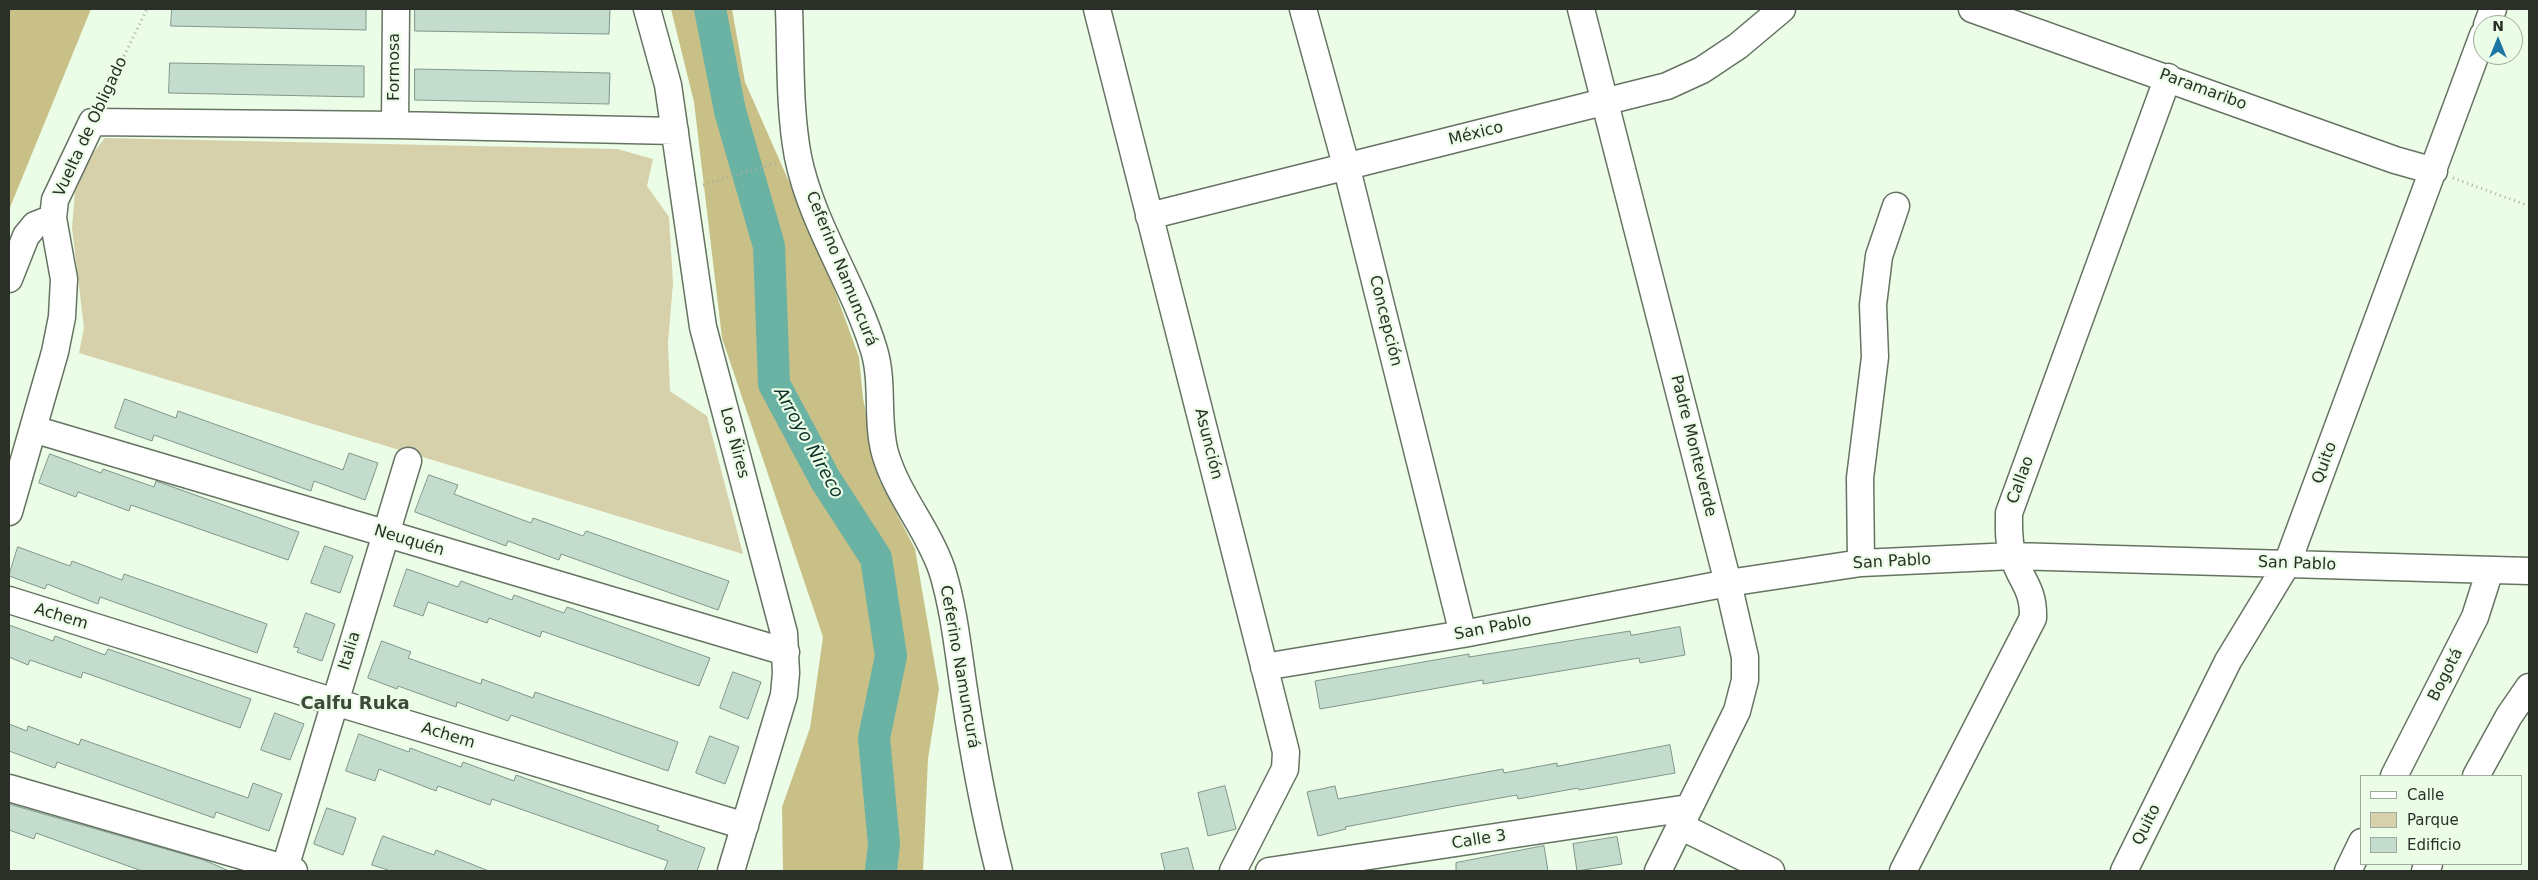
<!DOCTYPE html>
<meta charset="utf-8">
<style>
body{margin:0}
#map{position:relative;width:2538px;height:880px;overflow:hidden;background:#ebfce7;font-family:"DejaVu Sans",sans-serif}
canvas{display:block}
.frame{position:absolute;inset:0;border:10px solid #2a3028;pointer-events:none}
.legend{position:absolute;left:2360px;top:775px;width:162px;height:90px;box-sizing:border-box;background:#ebfce7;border:1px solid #9eaa9b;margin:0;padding:6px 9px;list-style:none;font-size:15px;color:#2a3028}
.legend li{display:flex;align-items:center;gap:10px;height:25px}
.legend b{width:25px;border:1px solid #9eaa9b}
.north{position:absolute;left:2473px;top:15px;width:50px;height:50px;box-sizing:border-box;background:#ebfce7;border:1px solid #9eaa9b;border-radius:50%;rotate:0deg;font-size:14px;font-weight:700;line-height:20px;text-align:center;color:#2a3028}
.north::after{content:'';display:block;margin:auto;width:18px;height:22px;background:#1c76a4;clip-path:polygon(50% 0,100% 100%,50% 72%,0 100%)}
</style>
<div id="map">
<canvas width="2538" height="880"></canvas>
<div class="frame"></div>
<ul class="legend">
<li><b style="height:6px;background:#fff"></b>Calle</li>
<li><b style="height:14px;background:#d6d1aa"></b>Parque</li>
<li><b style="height:14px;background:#c4dccd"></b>Edificio</li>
</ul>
<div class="north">N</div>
</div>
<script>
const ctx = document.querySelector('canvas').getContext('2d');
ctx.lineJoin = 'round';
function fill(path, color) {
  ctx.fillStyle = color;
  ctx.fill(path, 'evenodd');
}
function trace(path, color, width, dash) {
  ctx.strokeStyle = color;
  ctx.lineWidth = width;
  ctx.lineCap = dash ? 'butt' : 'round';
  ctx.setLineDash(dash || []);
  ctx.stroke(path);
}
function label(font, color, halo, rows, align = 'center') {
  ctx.font = font + ' "DejaVu Sans",sans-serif';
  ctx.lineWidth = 4.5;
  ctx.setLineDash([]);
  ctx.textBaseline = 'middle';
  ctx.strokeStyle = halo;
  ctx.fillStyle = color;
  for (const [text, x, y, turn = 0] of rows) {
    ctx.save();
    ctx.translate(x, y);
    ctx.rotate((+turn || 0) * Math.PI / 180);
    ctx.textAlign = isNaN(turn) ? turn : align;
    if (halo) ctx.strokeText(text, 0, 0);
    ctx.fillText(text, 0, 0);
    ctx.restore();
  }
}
const green = new Path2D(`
 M 105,138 L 617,149 L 653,159 L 647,186 L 669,217 L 673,283 L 668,343 L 670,391 L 707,416 L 743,554 L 79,353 L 84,328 L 72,228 L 75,191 L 84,164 Z`);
const forest = new Path2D(`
 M 9,9 L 91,9 L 9,210 Z
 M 671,9 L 732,9 L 745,82 L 824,261 L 859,357 L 863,398 L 879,479 L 915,549 L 939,689 L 928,759 L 923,871 L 783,871 L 782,807 L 810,728 L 823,637 L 722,338 L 694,102 Z`);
const river = new Path2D(`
 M 710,9 L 730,111 L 769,246 L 774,384 L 825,479 L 876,558 L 891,656 L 874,738 L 884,844 L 881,871`);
const building = new Path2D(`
 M 172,9 L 366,9 L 366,30 L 171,26 Z
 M 415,9 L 610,9 L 609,34 L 415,31 Z
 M 170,63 L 364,66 L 364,97 L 169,93 Z
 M 415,69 L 610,73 L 609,104 L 415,100 Z
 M 125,399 L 176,418 L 178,411 L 343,470 L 349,453 L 378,463 L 365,500 L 314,481 L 311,491 L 154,435 L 152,441 L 115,428 Z
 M 50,454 L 101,473 L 103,469 L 154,487 L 156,481 L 299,532 L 288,560 L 131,505 L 129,511 L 78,492 L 76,497 L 39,483 Z
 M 429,475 L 458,485 L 454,494 L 531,523 L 533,518 L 583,536 L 586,531 L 729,581 L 718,610 L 561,554 L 559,560 L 508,541 L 506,546 L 415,512 Z
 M 325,546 L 353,556 L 340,593 L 311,583 Z
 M 18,547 L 70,566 L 72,561 L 122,580 L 124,574 L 267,624 L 257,653 L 100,597 L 98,604 L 47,584 L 45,589 L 9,576 Z
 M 407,569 L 458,587 L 461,581 L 512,600 L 514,595 L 564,613 L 567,607 L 710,658 L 699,686 L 542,631 L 540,637 L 489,618 L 487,623 L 428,602 L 423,616 L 394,606 Z
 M 306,613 L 335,624 L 322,661 L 297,652 L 299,648 L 294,647 Z
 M 9,625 L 53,641 L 55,636 L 105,655 L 108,649 L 251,699 L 240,728 L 83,672 L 81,678 L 30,660 L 28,665 L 9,657 Z
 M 1680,627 L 1685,655 L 1640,663 L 1639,658 L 1483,684 L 1483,680 L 1320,709 L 1315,681 L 1469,654 L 1469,657 L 1630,631 L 1631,635 Z
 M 382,641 L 411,652 L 408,658 L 481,684 L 482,679 L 533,698 L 535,692 L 678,742 L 668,771 L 511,715 L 508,721 L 457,702 L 456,707 L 398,686 L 397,689 L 368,678 Z
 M 733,672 L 761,682 L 748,719 L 720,708 Z
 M 275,713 L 304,724 L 290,760 L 261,750 Z
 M 9,724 L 27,731 L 28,726 L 79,745 L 81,739 L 248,798 L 253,783 L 282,794 L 269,831 L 216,812 L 214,818 L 57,762 L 55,768 L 9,751 Z
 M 359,734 L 409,752 L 410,748 L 461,767 L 463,762 L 514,781 L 516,775 L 659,826 L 657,830 L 705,848 L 697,871 L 664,871 L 668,861 L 492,799 L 490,805 L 438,786 L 436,791 L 379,769 L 375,781 L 346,771 Z
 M 710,736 L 739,747 L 725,784 L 696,773 Z
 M 1670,745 L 1675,773 L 1579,790 L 1578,788 L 1518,799 L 1517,795 L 1455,806 L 1345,827 L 1346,829 L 1318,836 L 1307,792 L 1335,786 L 1338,799 L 1503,769 L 1504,773 L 1557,763 L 1557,766 Z
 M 1225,786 L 1236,829 L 1208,836 L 1198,793 Z
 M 9,804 L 204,860 L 229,871 L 142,871 L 36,833 L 34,839 L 9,830 Z
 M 327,808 L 356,818 L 343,855 L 314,844 Z
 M 383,836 L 434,855 L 436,850 L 489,871 L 391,871 L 372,865 Z
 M 1617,837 L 1622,864 L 1577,871 L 1573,844 Z
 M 1544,846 L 1548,871 L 1456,871 L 1456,863 Z
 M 1188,848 L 1194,871 L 1165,871 L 1161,854 Z`);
const path = new Path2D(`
 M 102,101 L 147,9
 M 2453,178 L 2529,206
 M 703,185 L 778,162`);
const minor = new Path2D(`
 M 647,9 L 668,85 L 703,327 L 784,633 L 786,673 L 784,695 L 731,871
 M 789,9 C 791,57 789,109 798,157 C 812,225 854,284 874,350 C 884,383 876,420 885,453 C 897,495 928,529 942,570 C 954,609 958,650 964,690 C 973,751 984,811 999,871
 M 1097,9 L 1286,752 L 1285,769 L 1233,871
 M 1303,9 L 1346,165 L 1463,634
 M 1581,9 L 1728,583 L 1745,657 L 1745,680 L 1737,711 L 1658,871
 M 1972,9 L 2395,160 L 2434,171
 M 2487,25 L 2493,9
 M 395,125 L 396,9
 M 1149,216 L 1667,86 L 1702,70 L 1738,46 L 1782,9
 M 9,279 L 26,236 L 35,225 L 53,218
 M 33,429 L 786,652
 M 9,512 L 55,352 L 62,317 L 64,279 L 53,218 L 55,200 L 92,122 L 395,125 L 675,131
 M 1861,563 L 1860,478 L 1875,357 L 1873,305 L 1879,256 L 1896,206
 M 9,600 L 335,702 L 745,826
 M 1264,667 L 1463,634 L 1728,583 L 1861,563 L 2013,556 L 2529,571
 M 2394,776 L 2475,617 L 2490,570
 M 2476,776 L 2509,716 L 2529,687
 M 9,788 L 294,871
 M 1680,826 L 1771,871
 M 284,871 L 408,461
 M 1269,871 L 1688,808
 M 1903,871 L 2033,618 C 2034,588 2021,582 2013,556 C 2008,542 2009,528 2009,513 L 2168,77
 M 2124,871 L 2228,661 L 2287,564 L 2483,35
 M 2348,871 L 2362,842
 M 2425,871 L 2429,864`);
const streetNames = [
 ["Formosa",395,67,-90],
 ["Paramaribo",2203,90,20],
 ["Vuelta de Obligado",91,127,-65],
 ["México",1476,134,-14],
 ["Ceferino Namuncurá",841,269,68],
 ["Concepción",1385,321,76],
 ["Los Ñires",734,443,75],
 ["Asunción",1208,444,76],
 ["Padre Monteverde",1693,446,76],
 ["Quito",2325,463,-70],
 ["Callao",2021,480,-70],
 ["Neuquén",409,541,17],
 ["San Pablo",1892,562,-3],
 ["San Pablo",2297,564,2],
 ["Achem",61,617,17],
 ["San Pablo",1493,628,-11],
 ["Italia",350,651,-73],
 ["Ceferino Namuncurá",959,667,80],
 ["Bogotá",2446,675,-63],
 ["Achem",448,736,17],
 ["Quito",2147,825,-64],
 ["Calle 3",1479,840,-9]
];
const waterNames = [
 ["Arroyo Ñireco",808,443,61]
];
const neighbourhoodNames = [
 ["Calfu Ruka",355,704]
];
fill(green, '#d6d1aa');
fill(forest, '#c8c087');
trace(river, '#6ab2a3', 32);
fill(building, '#c4dccd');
trace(building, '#7f9689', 1);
trace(minor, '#657462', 29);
trace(path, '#a4b1a1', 3, [1, 4]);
trace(minor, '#fff', 26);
label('16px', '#2a3028', '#ebfce7', streetNames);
label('italic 18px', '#0d322b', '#ebfce7', waterNames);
label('bold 18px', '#3c4a39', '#ebfce7', neighbourhoodNames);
</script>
